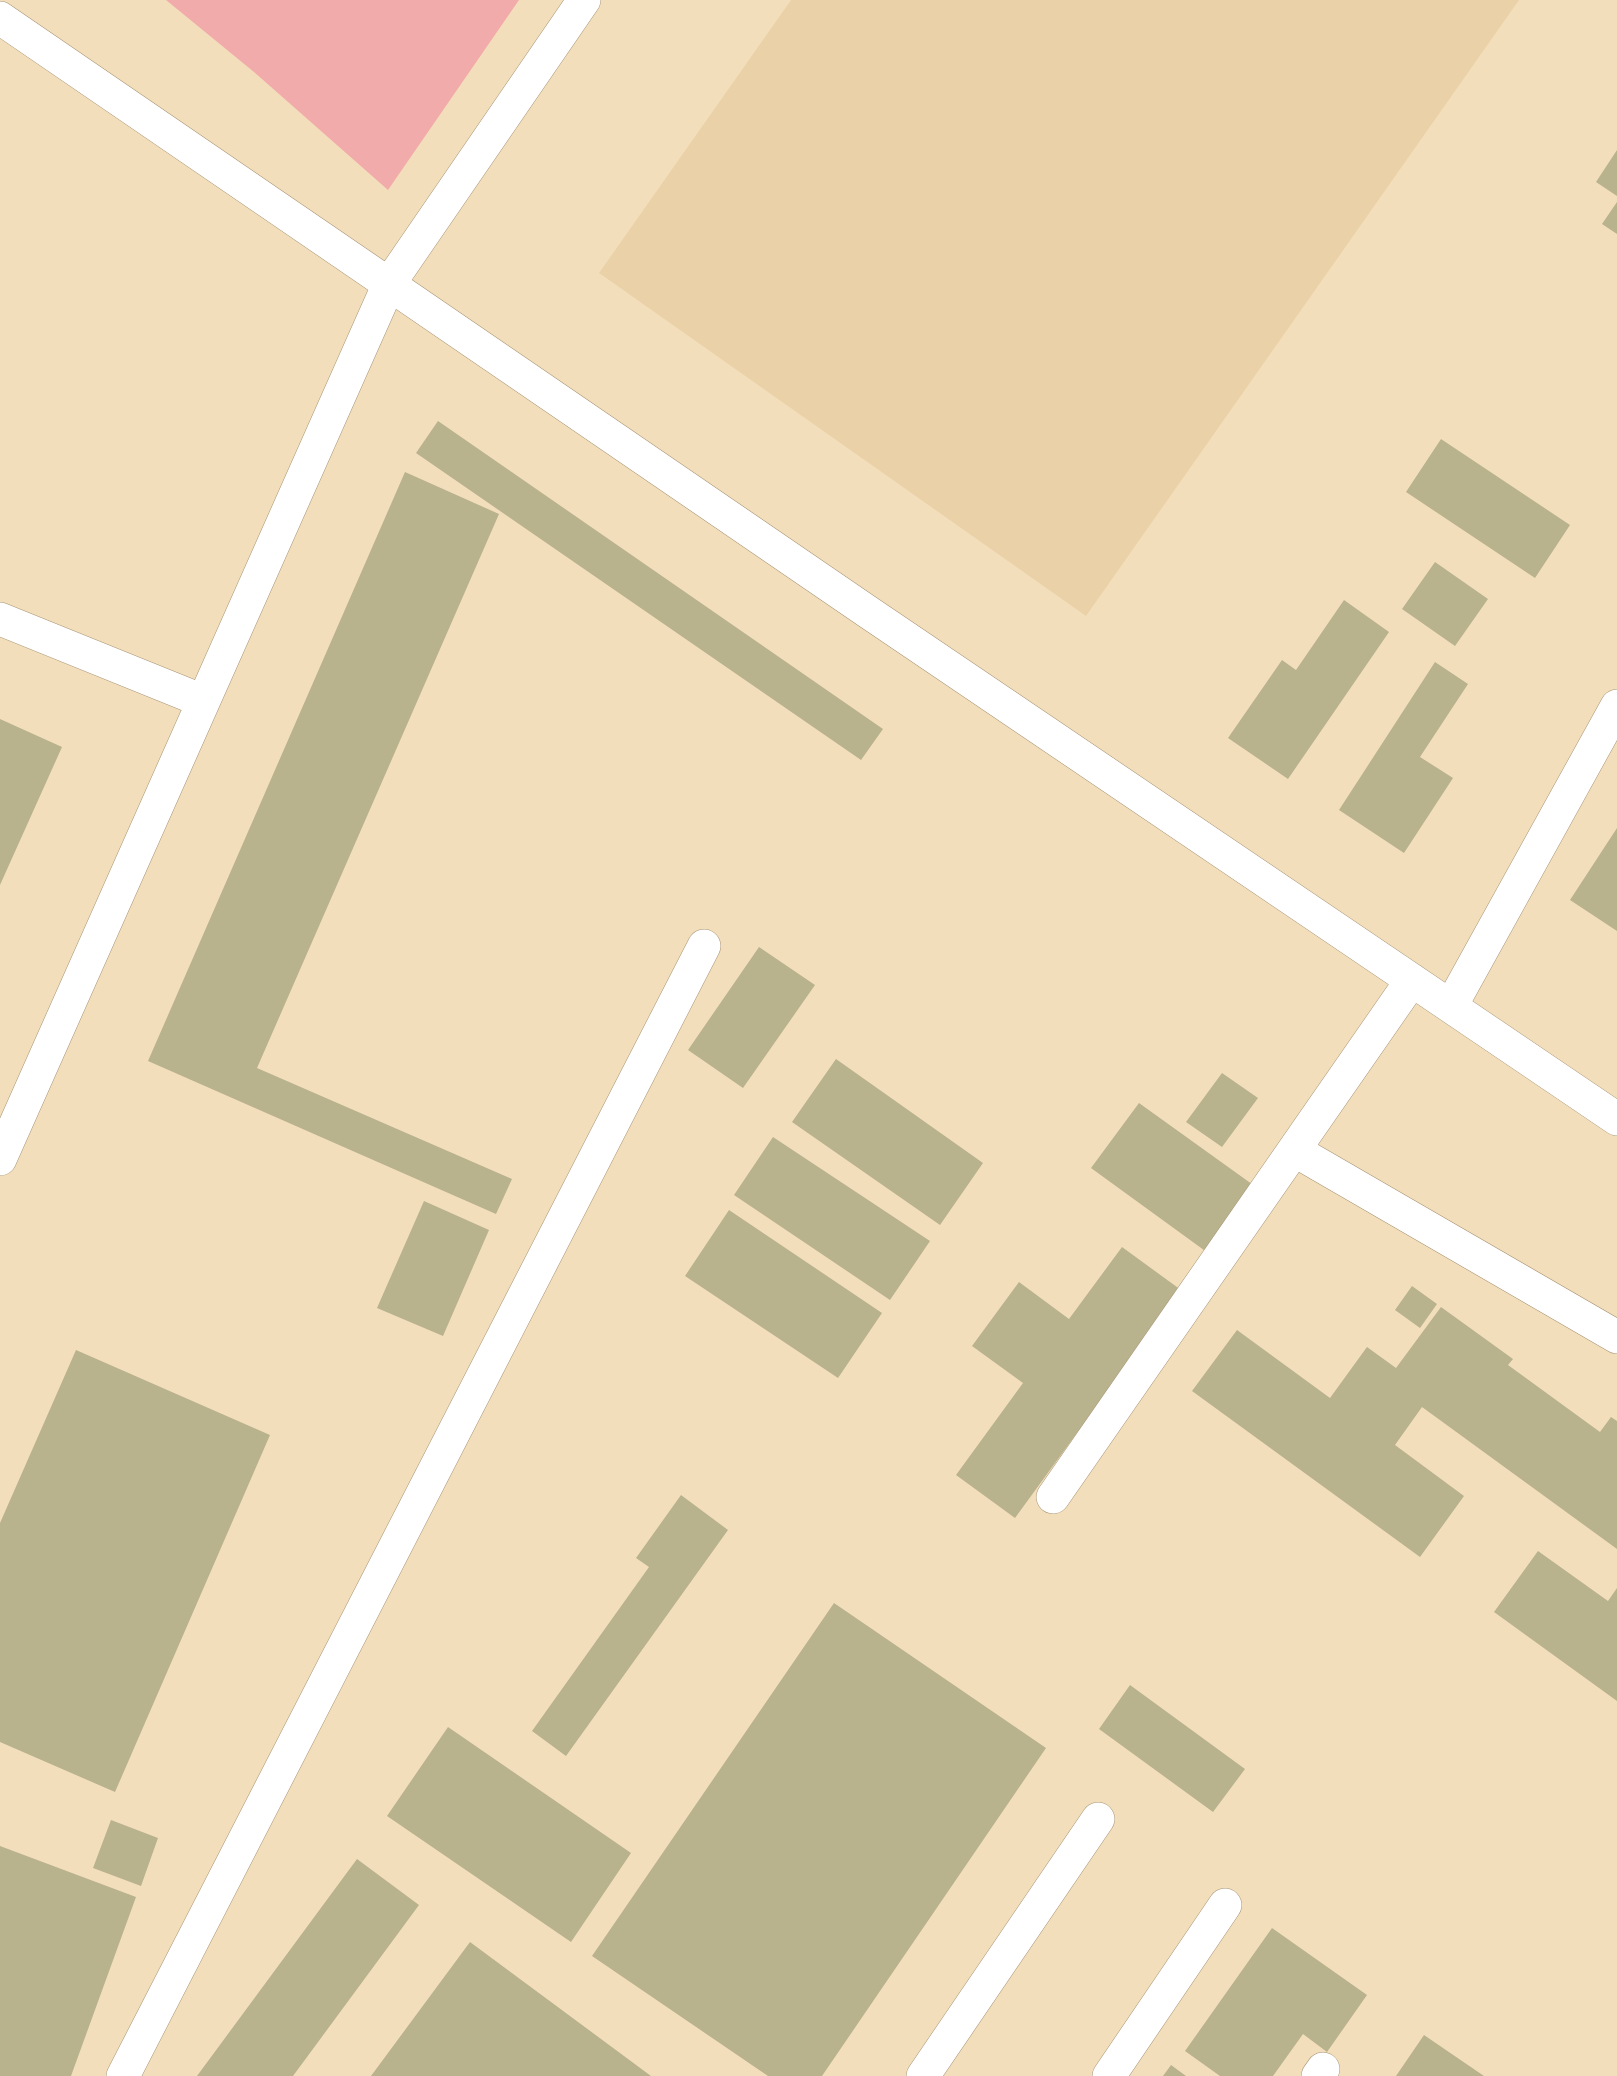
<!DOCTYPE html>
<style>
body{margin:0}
canvas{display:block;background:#f3debc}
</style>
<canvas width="1617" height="2076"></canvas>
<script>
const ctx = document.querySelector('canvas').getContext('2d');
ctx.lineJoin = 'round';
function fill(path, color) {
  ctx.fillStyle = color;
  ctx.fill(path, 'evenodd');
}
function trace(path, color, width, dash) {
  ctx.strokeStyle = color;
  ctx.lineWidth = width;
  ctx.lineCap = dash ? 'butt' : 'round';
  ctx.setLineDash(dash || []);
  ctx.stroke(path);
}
const built = new Path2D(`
 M 791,0 L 1519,0 L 1086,616 L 599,273 Z`);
const green = new Path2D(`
 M 166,0 L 519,0 L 388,190 L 254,72 Z`);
const building = new Path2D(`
 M 1617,150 L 1617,196 L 1596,182 Z
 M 1617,202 L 1617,234 L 1602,224 Z
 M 438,421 L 883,729 L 861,760 L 416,453 Z
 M 1441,439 L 1570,525 L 1535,578 L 1406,492 Z
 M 405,472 L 499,514 L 257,1068 L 512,1179 L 496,1214 L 148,1061 Z
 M 1435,562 L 1488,599 L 1455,646 L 1402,609 Z
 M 1344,600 L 1389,632 L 1288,779 L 1228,738 L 1282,660 L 1296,670 Z
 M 1435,662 L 1468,684 L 1420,757 L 1453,778 L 1404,853 L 1339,810 Z
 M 0,719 L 62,747 L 0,885 Z
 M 1617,828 L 1617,931 L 1570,900 Z
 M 759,947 L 815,985 L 743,1088 L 688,1050 Z
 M 836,1059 L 983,1163 L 940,1225 L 792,1122 Z
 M 1222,1073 L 1258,1098 L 1222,1147 L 1186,1122 Z
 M 1139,1103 L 1256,1187 L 1208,1253 L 1091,1168 Z
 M 773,1137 L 930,1241 L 890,1300 L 734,1195 Z
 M 424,1201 L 489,1230 L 443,1336 L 377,1308 Z
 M 729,1210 L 882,1313 L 838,1378 L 685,1276 Z
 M 1122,1247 L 1181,1290 L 1015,1518 L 956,1475 L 1023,1383 L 972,1346 L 1019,1282 L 1069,1319 Z
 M 1412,1286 L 1437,1304 L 1420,1328 L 1395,1310 Z
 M 1441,1307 L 1513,1359 L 1508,1365 L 1600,1432 L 1611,1417 L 1617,1421 L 1617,1549 L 1422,1407 L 1395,1445 L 1464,1496 L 1420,1557 L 1192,1391 L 1237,1330 L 1330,1398 L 1367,1347 L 1396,1368 Z
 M 76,1350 L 270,1435 L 115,1792 L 0,1742 L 0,1523 Z
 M 681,1495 L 728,1530 L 566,1756 L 532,1731 L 649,1567 L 636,1558 Z
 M 1538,1551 L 1608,1601 L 1617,1588 L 1617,1701 L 1494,1612 Z
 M 834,1603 L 1046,1748 L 822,2076 L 768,2076 L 592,1956 Z
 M 1130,1685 L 1245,1769 L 1213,1812 L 1099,1729 Z
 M 448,1727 L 631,1853 L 571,1942 L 387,1816 Z
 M 111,1820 L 158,1838 L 141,1886 L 93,1868 Z
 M 0,1846 L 136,1897 L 71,2076 L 0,2076 Z
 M 357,1859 L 419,1905 L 293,2076 L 197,2076 Z
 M 1272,1928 L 1367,1995 L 1327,2052 L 1303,2034 L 1273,2076 L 1220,2076 L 1185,2051 Z
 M 470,1942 L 651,2076 L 371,2076 Z
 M 1424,2035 L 1484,2076 L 1396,2076 Z
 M 1171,2065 L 1186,2076 L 1163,2076 Z`);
const minor = new Path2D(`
 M 0,18 L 868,612 L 1617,1119
 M 0,619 L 203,701
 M 1451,1006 L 1617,706
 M 1294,1150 L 1617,1337
 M 0,1159 L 389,284 L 584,0
 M 1053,1497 L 1412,980
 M 123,2076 L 704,946
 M 923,2076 L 1098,1819
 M 1109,2076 L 1225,1905
 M 1318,2076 L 1323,2069`);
fill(built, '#ead1a8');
fill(green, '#f1abaa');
fill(building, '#b8b28d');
trace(minor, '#a99575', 34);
trace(minor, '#fff', 33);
</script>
